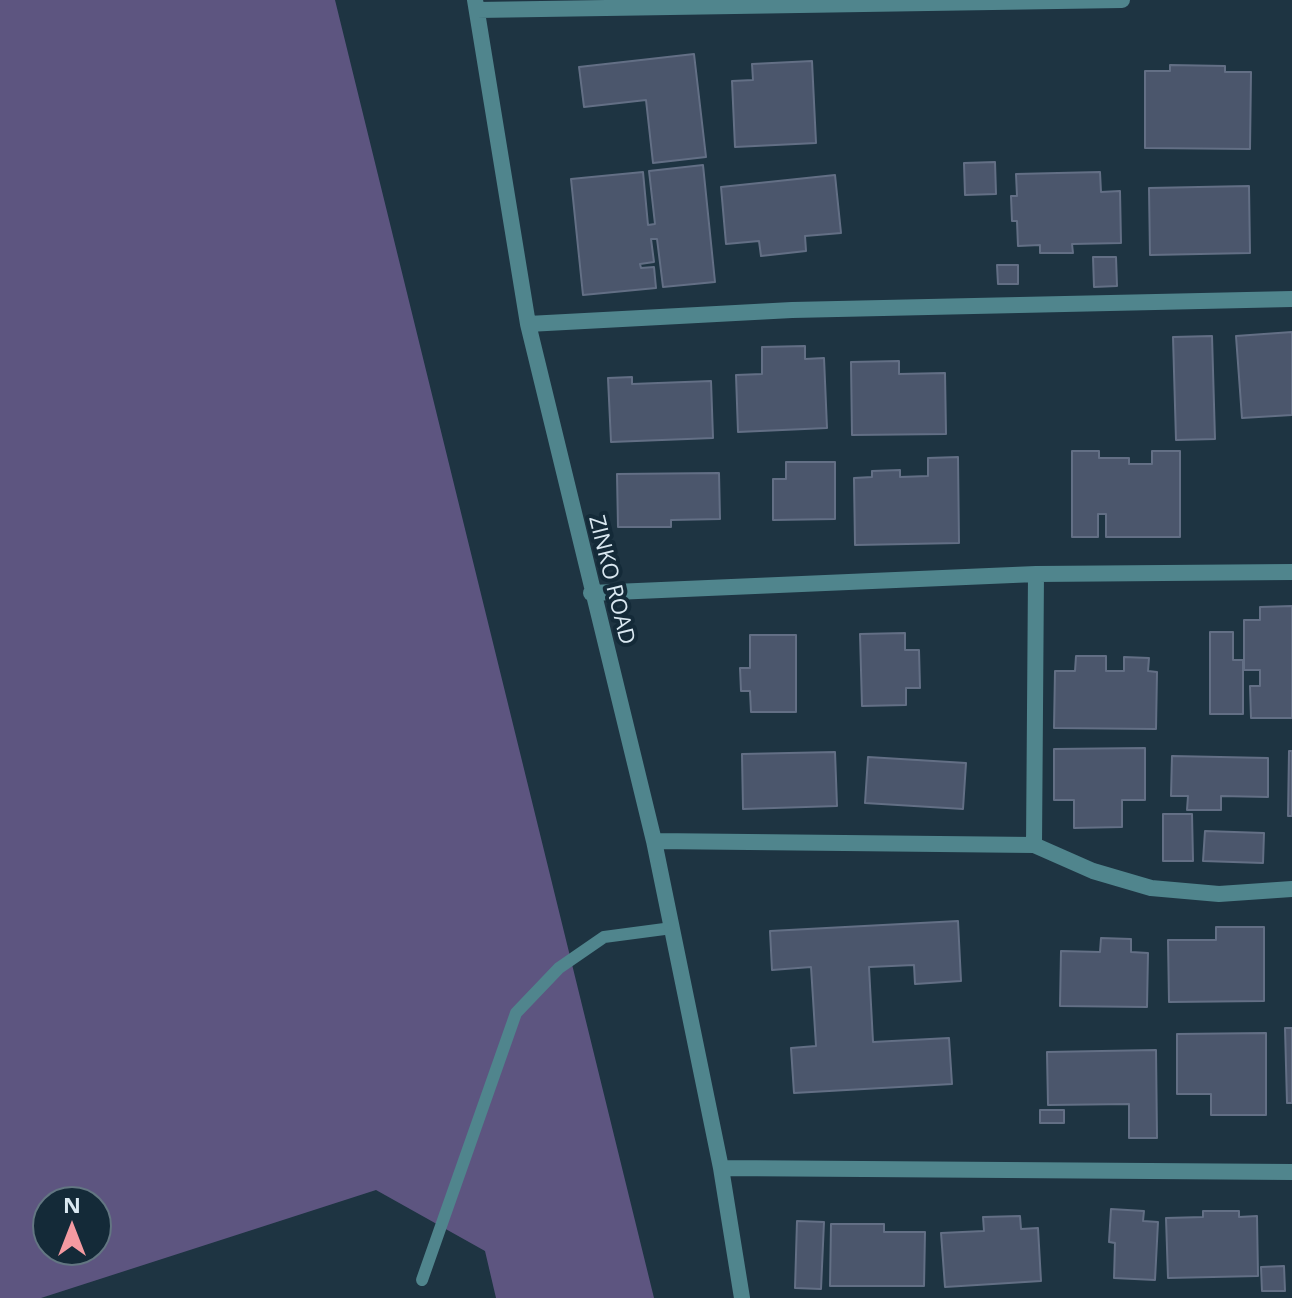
<!DOCTYPE html>
<style>
body{margin:0}
#map{position:relative;width:1292px;height:1298px;overflow:hidden;background:#1e3442;font-family:"Open Sans",sans-serif}
canvas{display:block}
.north{position:absolute;left:32px;top:1186px;width:80px;height:80px;box-sizing:border-box;background:#142a38;border:2px solid #637682;border-radius:50%;rotate:0deg;font-size:22px;font-weight:700;line-height:32px;text-align:center;color:#dae8f1}
.north::after{content:'';display:block;margin:auto;width:28px;height:36px;background:#f49aa1;clip-path:polygon(50% 0,100% 100%,50% 72%,0 100%)}
</style>
<div id="map">
<canvas width="1292" height="1298"></canvas>
<div class="north">N</div>
</div>
<script>
const ctx = document.querySelector('canvas').getContext('2d');
ctx.lineJoin = 'round';
function fill(path, color) {
  ctx.fillStyle = color;
  ctx.fill(path, 'evenodd');
}
function trace(path, color, width, dash) {
  ctx.strokeStyle = color;
  ctx.lineWidth = width;
  ctx.lineCap = dash ? 'butt' : 'round';
  ctx.setLineDash(dash || []);
  ctx.stroke(path);
}
function label(font, color, halo, rows, align = 'center') {
  ctx.font = font + ' "Open Sans",sans-serif';
  ctx.lineWidth = 8;
  ctx.setLineDash([]);
  ctx.textBaseline = 'middle';
  ctx.strokeStyle = halo;
  ctx.fillStyle = color;
  for (const [text, x, y, turn = 0] of rows) {
    ctx.save();
    ctx.translate(x, y);
    ctx.rotate((+turn || 0) * Math.PI / 180);
    ctx.textAlign = isNaN(turn) ? turn : align;
    if (halo) ctx.strokeText(text, 0, 0);
    ctx.fillText(text, 0, 0);
    ctx.restore();
  }
}
const forest = new Path2D(`
 M 0,0 L 335,0 L 654,1298 L 496,1298 L 485,1251 L 376,1190 L 41,1298 L 0,1298 ZM 48,1202 L 96,1202 L 96,1250 L 48,1250 Z`);
const building = new Path2D(`
 M 694,54 L 706,157 L 653,163 L 646,100 L 584,107 L 579,67 Z
 M 812,61 L 816,143 L 735,147 L 732,81 L 753,80 L 752,64 Z
 M 1170,65 L 1225,66 L 1225,72 L 1251,72 L 1250,149 L 1145,148 L 1145,71 L 1170,71 Z
 M 995,162 L 996,194 L 965,195 L 964,163 Z
 M 703,165 L 715,282 L 663,287 L 657,239 L 651,239 L 654,262 L 640,264 L 641,268 L 654,267 L 656,288 L 583,295 L 571,179 L 643,172 L 648,225 L 655,224 L 649,171 Z
 M 1100,172 L 1101,192 L 1120,191 L 1121,243 L 1072,244 L 1073,253 L 1040,253 L 1040,245 L 1018,246 L 1017,221 L 1012,221 L 1011,196 L 1017,196 L 1016,174 Z
 M 835,175 L 841,233 L 805,236 L 806,251 L 761,256 L 759,241 L 726,244 L 721,187 Z
 M 1249,186 L 1250,253 L 1150,255 L 1149,188 Z
 M 1093,257 L 1116,257 L 1117,286 L 1094,287 Z
 M 997,265 L 1018,265 L 1018,284 L 998,284 Z
 M 1292,332 L 1292,415 L 1242,418 L 1236,336 Z
 M 1212,336 L 1215,439 L 1176,440 L 1173,337 Z
 M 805,346 L 805,359 L 824,358 L 827,428 L 738,432 L 736,375 L 762,374 L 762,347 Z
 M 899,361 L 899,374 L 945,373 L 946,434 L 852,435 L 851,362 Z
 M 632,377 L 632,384 L 711,381 L 713,438 L 611,442 L 608,378 Z
 M 1072,451 L 1099,451 L 1099,458 L 1129,458 L 1129,464 L 1152,464 L 1152,451 L 1180,451 L 1180,537 L 1106,537 L 1106,514 L 1098,514 L 1098,537 L 1072,537 Z
 M 958,457 L 959,543 L 855,545 L 854,478 L 872,477 L 872,471 L 900,470 L 900,477 L 928,476 L 928,458 Z
 M 786,462 L 835,462 L 835,519 L 773,520 L 773,479 L 786,479 Z
 M 719,473 L 720,519 L 671,520 L 671,527 L 618,527 L 617,474 Z
 M 1292,606 L 1292,718 L 1251,718 L 1250,686 L 1260,686 L 1260,670 L 1244,670 L 1244,620 L 1260,620 L 1260,607 Z
 M 1210,632 L 1233,632 L 1233,660 L 1243,660 L 1243,714 L 1210,714 Z
 M 905,633 L 905,650 L 919,650 L 920,688 L 906,688 L 906,705 L 862,706 L 860,634 Z
 M 750,635 L 796,635 L 796,712 L 751,712 L 750,691 L 741,691 L 740,668 L 750,668 Z
 M 1076,656 L 1106,656 L 1106,671 L 1124,671 L 1124,657 L 1149,658 L 1148,671 L 1157,672 L 1156,729 L 1054,728 L 1055,671 L 1075,671 Z
 M 1145,748 L 1145,800 L 1122,800 L 1122,827 L 1074,828 L 1074,800 L 1054,800 L 1054,749 Z
 M 1289,751 L 1292,751 L 1292,816 L 1288,816 Z
 M 835,752 L 837,806 L 743,809 L 742,754 Z
 M 1172,756 L 1268,758 L 1268,797 L 1221,796 L 1221,810 L 1187,810 L 1188,796 L 1171,796 Z
 M 868,757 L 966,763 L 963,809 L 865,803 Z
 M 1163,814 L 1192,814 L 1193,861 L 1163,861 Z
 M 1205,831 L 1264,833 L 1263,863 L 1203,861 Z
 M 958,921 L 961,981 L 915,984 L 914,965 L 869,967 L 873,1042 L 949,1038 L 952,1084 L 794,1093 L 791,1048 L 816,1046 L 811,967 L 772,970 L 770,931 Z
 M 1216,927 L 1264,927 L 1264,1001 L 1169,1002 L 1168,940 L 1216,940 Z
 M 1101,938 L 1131,939 L 1131,952 L 1148,953 L 1147,1007 L 1060,1006 L 1061,951 L 1100,952 Z
 M 1285,1028 L 1292,1028 L 1292,1103 L 1287,1103 Z
 M 1266,1033 L 1266,1115 L 1211,1115 L 1211,1094 L 1177,1094 L 1177,1034 Z
 M 1156,1050 L 1157,1138 L 1129,1138 L 1129,1104 L 1048,1105 L 1047,1052 Z
 M 1040,1110 L 1064,1110 L 1064,1123 L 1040,1123 Z
 M 1111,1209 L 1144,1211 L 1143,1221 L 1158,1222 L 1155,1280 L 1114,1278 L 1115,1243 L 1109,1242 Z
 M 1203,1211 L 1239,1211 L 1239,1217 L 1257,1216 L 1258,1276 L 1168,1278 L 1166,1218 L 1203,1217 Z
 M 1020,1216 L 1021,1229 L 1038,1228 L 1041,1281 L 945,1287 L 941,1233 L 984,1231 L 983,1217 Z
 M 797,1221 L 824,1222 L 821,1289 L 795,1288 Z
 M 831,1224 L 884,1224 L 884,1232 L 925,1232 L 924,1286 L 830,1286 Z
 M 1284,1266 L 1285,1291 L 1262,1291 L 1261,1267 Z`);
const lane = new Path2D(`
 M 422,1280 L 516,1013 L 559,968 L 604,937 L 672,928`);
const street = new Path2D(`
 M 475,0 L 528,324 L 654,841 L 721,1168
 M 477,10 L 1122,0
 M 528,324 L 792,310 L 1292,299
 M 1036,574 L 1292,572
 M 591,593 L 1036,574 L 1034,845
 M 654,841 L 1034,845 L 1093,871 L 1151,888 L 1219,894 L 1292,889
 M 742,1298 L 721,1168 L 1292,1172`);
const streetNames = [
 ["ZINKO ROAD",611,580,76]
];
fill(forest, '#5d5580');
fill(building, '#4b566c');
trace(building, '#636f85', 2);
trace(lane, '#50858d', 12);
trace(street, '#50858d', 16);
label('22px', '#dae8f1', '#142a38', streetNames);
</script>
